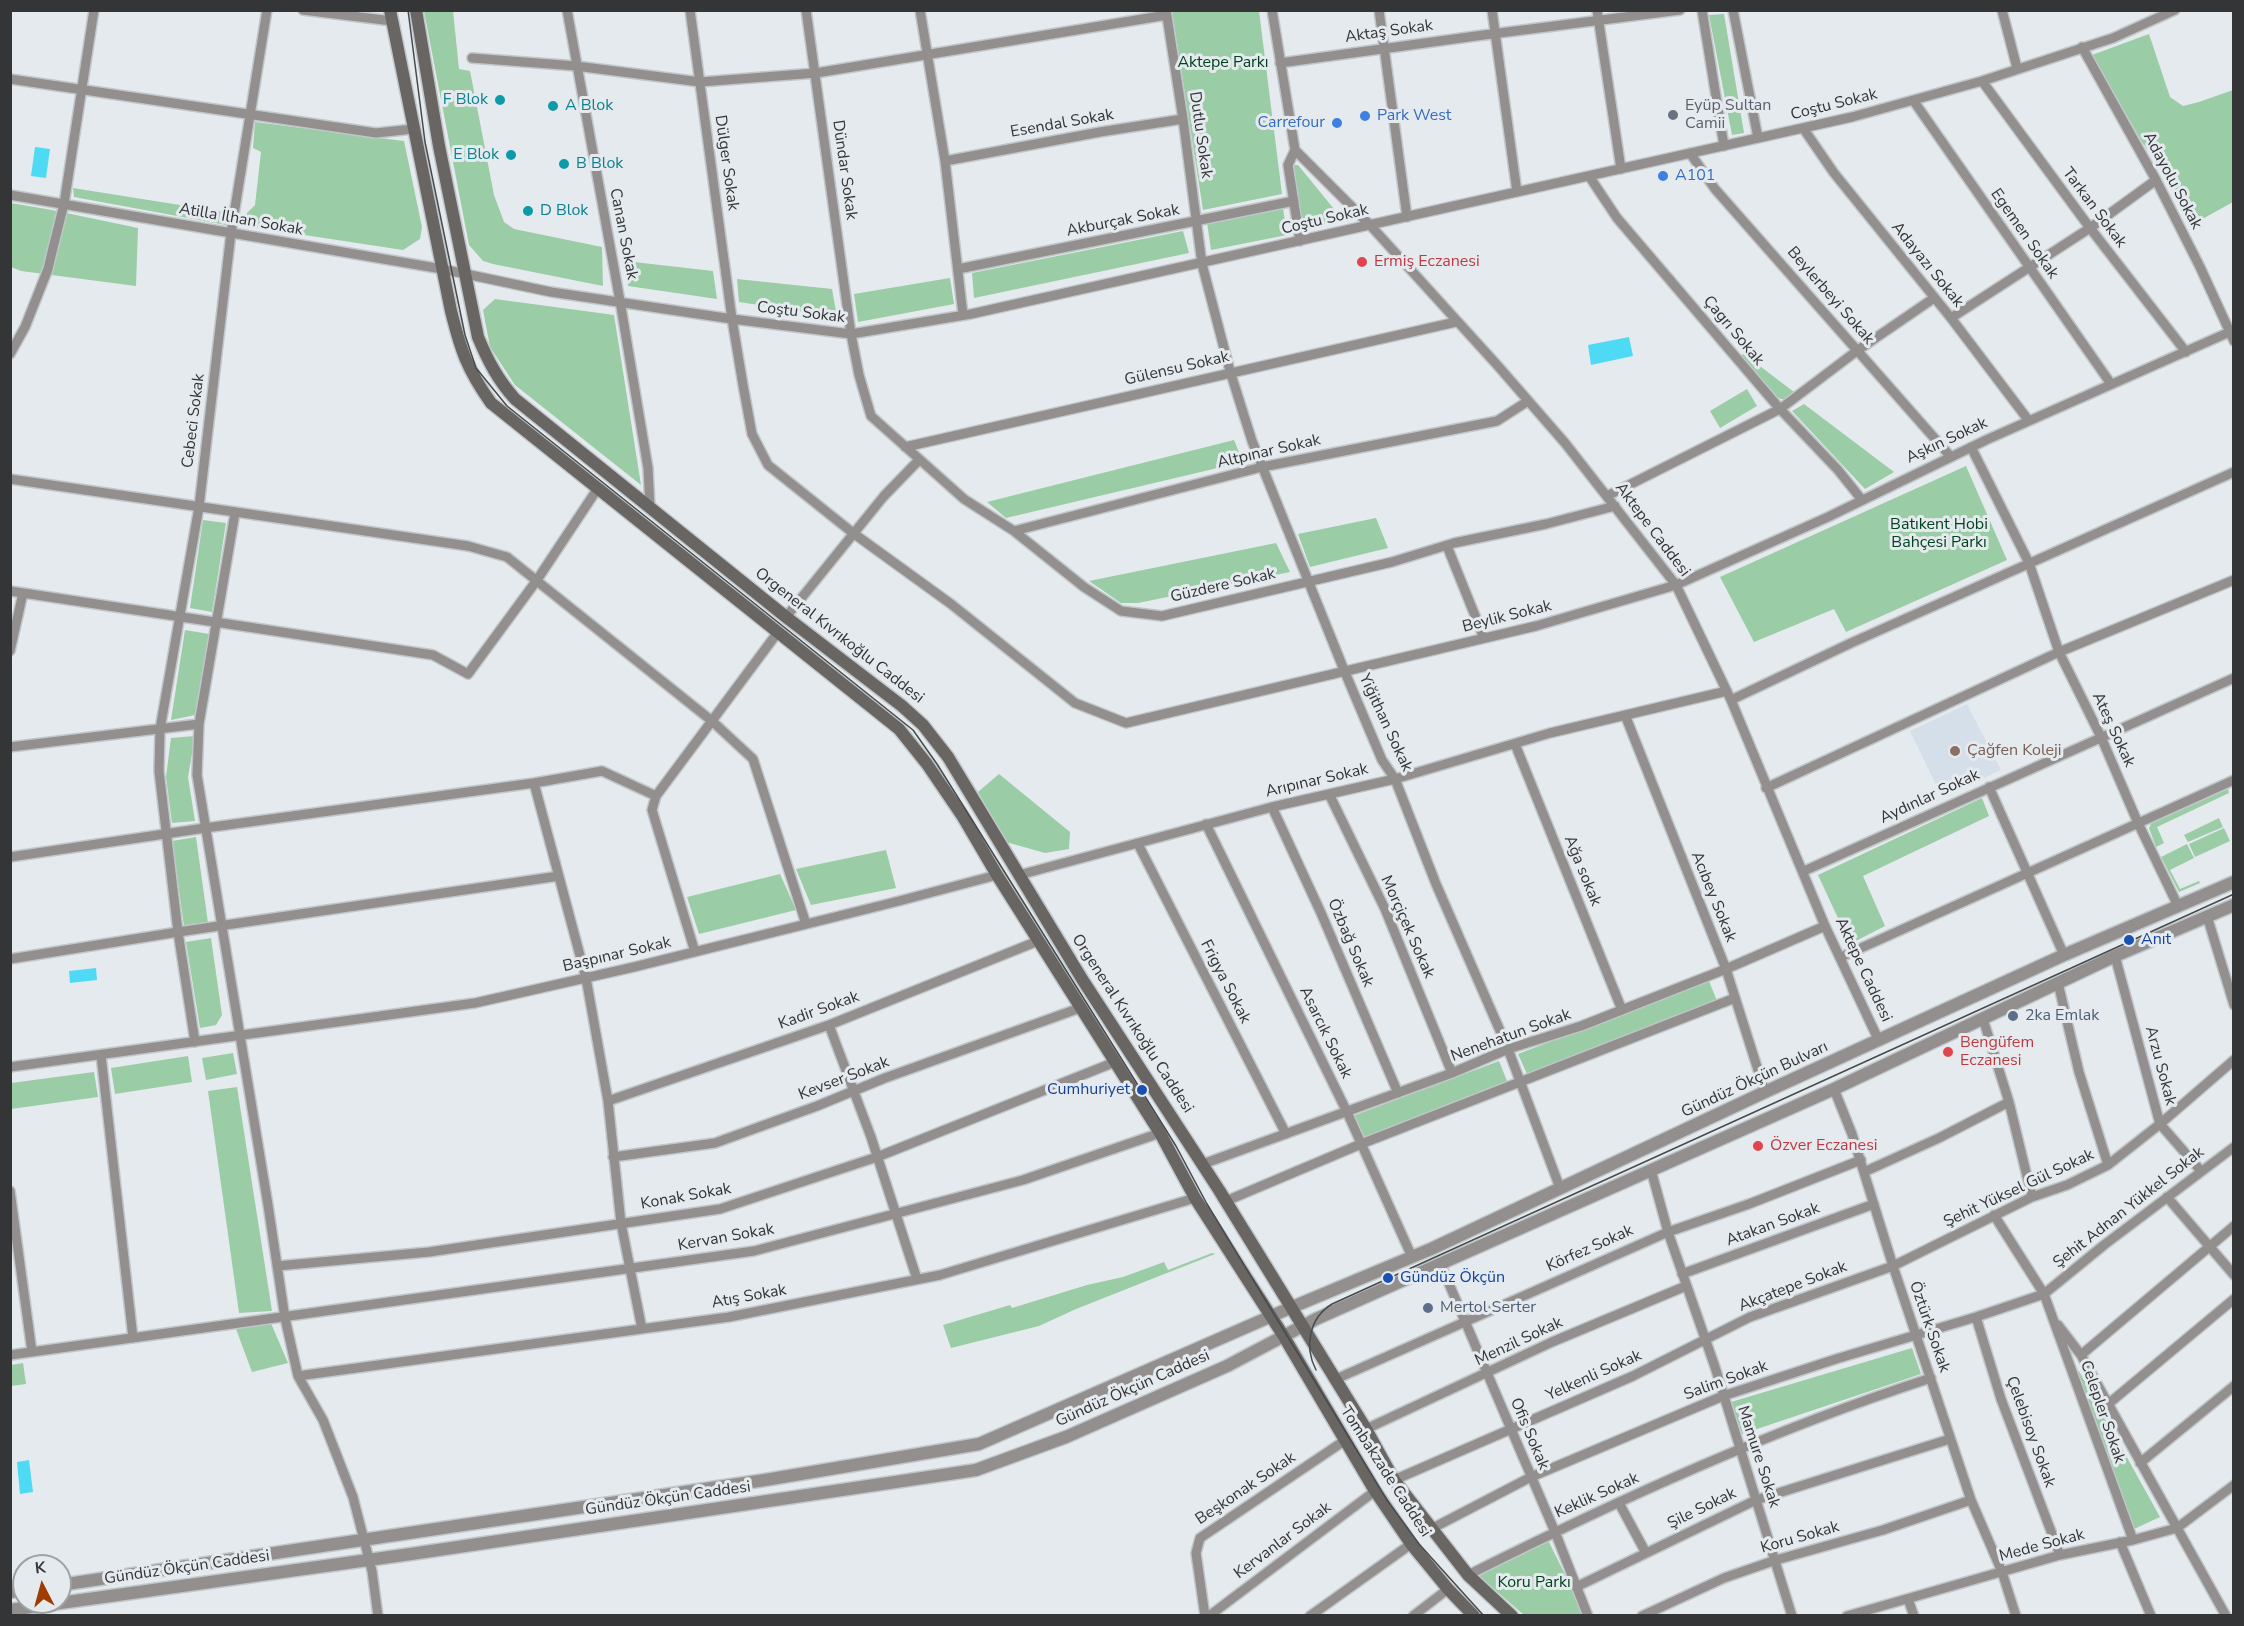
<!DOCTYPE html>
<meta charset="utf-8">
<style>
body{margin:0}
#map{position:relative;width:2244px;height:1626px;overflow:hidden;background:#e5eaee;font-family:"Nunito Sans",sans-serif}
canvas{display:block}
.frame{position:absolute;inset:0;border:12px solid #333537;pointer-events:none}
.north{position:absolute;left:12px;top:1554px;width:60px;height:60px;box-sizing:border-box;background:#e5eaee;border:2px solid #9ea2a5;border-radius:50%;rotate:354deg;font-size:16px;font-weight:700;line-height:24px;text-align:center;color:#333537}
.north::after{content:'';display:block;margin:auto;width:21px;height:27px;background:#9f3c00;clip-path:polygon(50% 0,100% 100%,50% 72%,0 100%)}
</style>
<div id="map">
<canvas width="2244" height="1626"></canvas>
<div class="frame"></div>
<div class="north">K</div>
</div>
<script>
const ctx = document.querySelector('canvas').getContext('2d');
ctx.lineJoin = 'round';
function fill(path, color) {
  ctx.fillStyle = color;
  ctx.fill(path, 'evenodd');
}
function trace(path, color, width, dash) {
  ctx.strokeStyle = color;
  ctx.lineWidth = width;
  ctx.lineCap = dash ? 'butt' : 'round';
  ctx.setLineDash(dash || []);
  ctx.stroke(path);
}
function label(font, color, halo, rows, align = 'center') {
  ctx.font = font + ' "Nunito Sans",sans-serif';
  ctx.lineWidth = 6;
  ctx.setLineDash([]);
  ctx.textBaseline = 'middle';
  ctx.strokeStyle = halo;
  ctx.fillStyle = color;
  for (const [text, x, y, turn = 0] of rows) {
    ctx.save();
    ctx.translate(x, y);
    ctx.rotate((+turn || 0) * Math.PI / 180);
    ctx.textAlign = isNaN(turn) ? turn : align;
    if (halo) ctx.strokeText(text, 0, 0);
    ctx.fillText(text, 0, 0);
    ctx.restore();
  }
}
const built = new Path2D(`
 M 1967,704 L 2001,770 L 1942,797 L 1910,731 Z`);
const green = new Path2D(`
 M 424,11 L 453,11 L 459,69 L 470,71 L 494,195 L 504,222 L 514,229 L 602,247 L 603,286 L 493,264 L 483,261 L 469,245 Z
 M 1172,11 L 1259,11 L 1282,194 L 1203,210 Z
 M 1724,14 L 1744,133 L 1732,135 L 1709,15 Z
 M 2149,34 L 2170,97 L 2183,106 L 2199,102 L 2233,90 L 2233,202 L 2197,222 L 2142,142 L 2092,55 Z
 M 255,122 L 404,141 L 422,227 L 420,239 L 403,250 L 245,226 L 247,213 L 255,205 L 261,152 L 253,148 Z
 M 1292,165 L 1298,165 L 1343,220 L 1311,227 L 1300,218 Z
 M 73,188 L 230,213 L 230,223 L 226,225 L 74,197 Z
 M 11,203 L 52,210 L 138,228 L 136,286 L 21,271 L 11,267 Z
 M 1283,208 L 1287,235 L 1211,250 L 1207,222 Z
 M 1183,231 L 1189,253 L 974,298 L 972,273 Z
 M 625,261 L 713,271 L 717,299 L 628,286 Z
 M 950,278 L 954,304 L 858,322 L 854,294 Z
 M 737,279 L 832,289 L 837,317 L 739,302 Z
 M 495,299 L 614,315 L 641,485 L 515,385 L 490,347 L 483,310 Z
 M 1744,354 L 1794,392 L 1785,400 L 1778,398 L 1741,355 Z
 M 1747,389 L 1757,406 L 1720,428 L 1710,411 Z
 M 1804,404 L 1894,472 L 1865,489 L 1792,411 Z
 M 1234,440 L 1243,462 L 1006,518 L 987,502 Z
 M 1966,466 L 2007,560 L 1846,632 L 1834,609 L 1754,642 L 1720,577 Z
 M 1376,518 L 1388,548 L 1310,567 L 1298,534 Z
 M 203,520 L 226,523 L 212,612 L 190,608 Z
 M 1276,543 L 1290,572 L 1138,603 L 1121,603 L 1089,581 Z
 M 185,630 L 209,634 L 195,715 L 171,720 Z
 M 195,736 L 188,777 L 195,821 L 172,823 L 166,777 L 171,738 Z
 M 999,774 L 1070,832 L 1069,849 L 1045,853 L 1006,842 L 978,792 Z
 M 2228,789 L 2229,793 L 2157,827 L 2164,843 L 2156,847 L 2149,828 L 2152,822 Z
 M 1982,798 L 1989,816 L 1863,876 L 1885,926 L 1850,944 L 1818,875 Z
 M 2219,818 L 2223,827 L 2188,842 L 2184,835 Z
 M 2224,828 L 2230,841 L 2195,857 L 2189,844 Z
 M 196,837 L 208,923 L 184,926 L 172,841 Z
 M 2187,844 L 2194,858 L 2170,870 L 2180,889 L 2199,881 L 2200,883 L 2179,892 L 2161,857 Z
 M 886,850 L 896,888 L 811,905 L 796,869 Z
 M 780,874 L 796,910 L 699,934 L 687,897 Z
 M 211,938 L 222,1015 L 216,1025 L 200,1028 L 186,942 Z
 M 1709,981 L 1717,1001 L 1527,1074 L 1518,1054 Z
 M 233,1053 L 237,1074 L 206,1080 L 202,1058 Z
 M 188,1056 L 192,1082 L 115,1094 L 111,1068 Z
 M 1499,1061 L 1507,1081 L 1362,1138 L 1353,1116 Z
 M 94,1072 L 98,1097 L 11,1109 L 11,1083 Z
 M 237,1087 L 272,1311 L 239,1313 L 208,1091 Z
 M 1212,1253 L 1215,1254 L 1076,1309 L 1039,1326 L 951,1348 L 943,1325 L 1010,1305 L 1012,1308 L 1087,1285 L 1123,1277 L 1164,1262 L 1168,1270 Z
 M 270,1321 L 288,1363 L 252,1372 L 236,1329 Z
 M 1912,1348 L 1921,1374 L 1742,1434 L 1731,1402 Z
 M 23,1363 L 26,1384 L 11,1386 L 11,1365 Z
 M 2079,1371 L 2160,1517 L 2134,1529 L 2075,1372 Z
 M 1548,1540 L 1585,1615 L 1524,1615 L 1479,1576 Z`);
const water = new Path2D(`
 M 35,147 L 50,149 L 46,178 L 31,176 Z
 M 1629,337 L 1633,356 L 1591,365 L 1588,345 Z
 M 96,968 L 97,980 L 70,983 L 69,971 Z
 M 29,1460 L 33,1492 L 20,1494 L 17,1462 Z`);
const minor = new Path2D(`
 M 303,10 L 392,21
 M 567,10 L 620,301 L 648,468 L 650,507
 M 690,10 L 732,319 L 743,385 L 752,434 L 768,465 L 853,533 L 951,604 L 1075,703 L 1126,723 L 1536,626 L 1676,585 L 1828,517 L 1986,440 L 2234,330
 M 806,10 L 851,334 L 859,375 L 871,416 L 964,499 L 1014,531 L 1084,587 L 1121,611 L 1162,616 L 1392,562 L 1454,543 L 1546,524 L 1615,506
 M 920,10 L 945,161 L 963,315
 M 1166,10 L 1183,119 L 1202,264 L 1230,371 L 1252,441 L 1344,670 L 1382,760 L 1395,779 L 1436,884 L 1508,1049 L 1560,1188
 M 1272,10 L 1295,150
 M 1379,10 L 1407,217
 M 1492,10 L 1517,192
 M 1597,10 L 1621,169
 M 1702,10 L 1724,146
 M 1733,10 L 1758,138
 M 2002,10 L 2017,68
 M 2082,47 L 2156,180 L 2200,267 L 2234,341
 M 472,58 L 576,66 L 700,82 L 816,73 L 1167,15
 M 1280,63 L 1476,36 L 1680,10
 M 10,79 L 376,133 L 413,129
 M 1982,81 L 2090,228 L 2186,352
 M 1913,100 L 2111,384
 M 1803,128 L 1834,173 L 1951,318 L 2029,421
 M 1295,150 L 1370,225 L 1498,366 L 1565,443 L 1676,585 L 1731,700 L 1825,926 L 1879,1041
 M 1295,150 L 1288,165 L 1300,241
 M 1690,153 L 1715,189 L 1951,457
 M 945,161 L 1100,132 L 1183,119
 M 1589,176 L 1617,218 L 1780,409 L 1838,470 L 1862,500
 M 10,195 L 442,269 L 551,292 L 732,319 L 851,334 L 971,314 L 1852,117 L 1982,81 L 2113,38 L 2175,10
 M 958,269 L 1294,201
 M 1951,318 L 2090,228 L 2156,180
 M 10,354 L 25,327 L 48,269 L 52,252 L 64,204 L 94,10
 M 905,447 L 1456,322
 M 1971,447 L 2029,563 L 2059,652 L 2101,737 L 2138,823 L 2178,906
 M 10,479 L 468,546 L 507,557 L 712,721 L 753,759 L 806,924
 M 1607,496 L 1780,409 L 1858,350 L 1934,298
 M 235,513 L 199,724 L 197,775 L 268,1205 L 285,1318 L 298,1376 L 323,1420 L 353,1497 L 372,1571 L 378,1616
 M 1014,531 L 1262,467 L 1497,421 L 1528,401
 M 1447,546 L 1484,638
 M 10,591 L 433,655 L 468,674 L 537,580 L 598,488
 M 786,617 L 884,496 L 919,460
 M 10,651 L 23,593
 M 1731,700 L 1851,643 L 2234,472
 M 1625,715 L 1726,969 L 1765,1092
 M 1515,744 L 1622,1010
 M 10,747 L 199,724
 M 534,783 L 586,978 L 608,1101 L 621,1223 L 642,1329
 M 1989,787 L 2064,955
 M 1766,788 L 2059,652 L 2234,580
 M 1329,794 L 1385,909 L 1452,1073
 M 1272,807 L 1321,913 L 1398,1093
 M 1206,824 L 1347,1112 L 1412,1257
 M 1138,844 L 1286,1134
 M 10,857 L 205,828 L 534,783 L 602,771 L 656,796
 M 1804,871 L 2234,678
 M 1019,875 L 1272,807 L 1395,779 L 1550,733 L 1727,691
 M 2207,916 L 2234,1005
 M 695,952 L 652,810 L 656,796 L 778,632
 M 2115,956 L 2160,1124 L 2201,1171
 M 1841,957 L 2234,780
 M 10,959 L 178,932 L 159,771 L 160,729 L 199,507 L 231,233 L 267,10
 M 2058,983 L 2079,1072 L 2108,1165
 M 1983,1019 L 2009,1102 L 2032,1197
 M 829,1025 L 871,1137 L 917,1279
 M 195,1042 L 178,932 L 559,876
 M 101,1055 L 133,1338
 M 10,1067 L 475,1003 L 634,967 L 899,901 L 997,875
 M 1834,1089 L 1852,1134 L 1893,1266 L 1971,1500 L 2002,1572 L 2016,1616
 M 608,1101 L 829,1025 L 1038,941
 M 613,1157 L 715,1143 L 817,1106 L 885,1078 L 1080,1008
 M 1203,1164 L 1452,1073 L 1508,1049 L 1581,1026 L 1726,969 L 1825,926
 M 1651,1170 L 1668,1232 L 1715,1367 L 1792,1616
 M 1864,1172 L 1939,1138 L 2009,1102
 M 10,1191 L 32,1352
 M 2167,1197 L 2234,1275
 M 1226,1201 L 1361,1144 L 1735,998
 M 1994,1215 L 2044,1294 L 2133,1540
 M 1441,1265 L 1555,1532 L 1588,1616
 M 277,1266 L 429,1252 L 720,1209 L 877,1157 L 1115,1062
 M 1682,1274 L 1874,1204
 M 1976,1317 L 2001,1399 L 2060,1555
 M 2058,1325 L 2081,1355 L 2226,1616
 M 10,1355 L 754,1251 L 1023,1180 L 1160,1133
 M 2081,1355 L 2234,1226
 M 298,1376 L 729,1317 L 940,1275 L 1195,1198
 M 1336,1379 L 1668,1232 L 1749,1204 L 1861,1160
 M 2107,1405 L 2234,1299
 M 1366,1429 L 1552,1342 L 1686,1286
 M 2140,1463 L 2234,1386
 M 1394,1480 L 1633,1376 L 1750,1317 L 1893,1266 L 2032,1197 L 2067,1185 L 2108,1165 L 2160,1124 L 2234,1060
 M 1619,1503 L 1646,1553
 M 1431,1529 L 1531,1477 L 1723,1396 L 1836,1359 L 1976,1317 L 2044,1294 L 2104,1245 L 2234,1147
 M 2120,1542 L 2151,1616
 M 1468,1575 C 1618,1500 1771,1430 1931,1378
 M 1576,1587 L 1756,1500 L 1950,1439
 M 1908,1599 L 1914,1616
 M 1205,1616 L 1196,1553 L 1200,1538 L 1344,1441
 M 1209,1616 L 1375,1491
 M 1310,1616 L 1411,1544
 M 1413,1616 L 1448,1589
 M 1642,1616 L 1724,1578 L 1776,1560 L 1883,1530 L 1971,1500
 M 1847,1616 L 2060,1555 L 2133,1540 L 2177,1528 L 2234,1485`);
const tertiary = new Path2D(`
 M 60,1585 L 765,1480 L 979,1444 L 1290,1308 L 1431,1249 L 1765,1092 L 2064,955 L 2234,882
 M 10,1592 L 24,1590
 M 10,1610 L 411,1554 L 976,1470 L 1066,1437 L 1227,1366 L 1316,1319 L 1834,1089 L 2115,956 L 2234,905`);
const secondary = new Path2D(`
 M 390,10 L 451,311 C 461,351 467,369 491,403 L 899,729 L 927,764 L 963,817 L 997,875 L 1160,1133 L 1195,1198 L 1283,1335 L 1375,1491 L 1411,1544 L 1448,1589 L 1474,1616
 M 416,10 L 439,146 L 478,337 C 488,361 498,380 515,399 L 786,617 L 902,706 L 923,725 L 948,757 L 1082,979 L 1219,1190 L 1366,1429 L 1394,1480 L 1468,1575 L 1512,1616`);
const tram = new Path2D(`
 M 408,10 L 425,142 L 465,335 L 476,368 L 507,406 L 913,730 L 937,764 L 1176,1146 L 1207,1204 L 1387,1500 L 1419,1544 L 1484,1616
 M 1316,1370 C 1304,1347 1309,1318 1332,1304 L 2234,894`);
const markers = [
 [500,100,6,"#0f9aa8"],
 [553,106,6,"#0f9aa8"],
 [1673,115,6,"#6b7280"],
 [1365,116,6,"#3f7fe0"],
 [1337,123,6,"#3f7fe0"],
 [511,155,6,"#0f9aa8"],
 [564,164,6,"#0f9aa8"],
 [1663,176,6,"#3f7fe0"],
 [528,211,6,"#0f9aa8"],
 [1362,262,6,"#e0444e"],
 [1955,751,6,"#8d6e63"],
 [2129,940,6,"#1a4fb4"],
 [2013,1016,6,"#5c6f8a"],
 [1948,1052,6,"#e0444e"],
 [1142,1090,6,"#1a4fb4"],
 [1758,1146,6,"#e0444e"],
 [1388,1278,6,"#1a4fb4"],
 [1428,1308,6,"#5c6f8a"]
];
const streetNames = [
 ["Aktaş Sokak",1389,32,-8],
 ["Coştu Sokak",1834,105,-14],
 ["Esendal Sokak",1062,124,-10],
 ["Dutlu Sokak",1200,135,82],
 ["Dülger Sokak",726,163,82],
 ["Dündar Sokak",844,170,82],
 ["Adayolu Sokak",2172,181,62],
 ["Tarkan Sokak",2094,208,53],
 ["Atilla İlhan Sokak",241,220,10],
 ["Coştu Sokak",1325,220,-13],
 ["Akburçak Sokak",1123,221,-11],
 ["Canan Sokak",623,234,79],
 ["Egemen Sokak",2024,234,55],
 ["Adayazı Sokak",1927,265,51],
 ["Beylerbeyi Sokak",1830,296,49],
 ["Coştu Sokak",801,313,7],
 ["Çagrı Sokak",1733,331,50],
 ["Gülensu Sokak",1177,369,-13],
 ["Cebeci Sokak",194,421,-83],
 ["Aşkın Sokak",1947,441,-25],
 ["Altpınar Sokak",1269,452,-13],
 ["Aktepe Caddesi",1652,530,53],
 ["Güzdere Sokak",1223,586,-13],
 ["Beylik Sokak",1507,617,-14],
 ["Orgeneral Kıvrıkoğlu Caddesi",839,636,38],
 ["Yiğithan Sokak",1385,723,65],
 ["Ateş Sokak",2113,730,65],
 ["Arıpınar Sokak",1317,781,-13],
 ["Aydınlar Sokak",1930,797,-25],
 ["Ağa sokak",1582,871,68],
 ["Acıbey Sokak",1713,897,68],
 ["Morçiçek Sokak",1407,927,66],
 ["Özbağ Sokak",1350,943,67],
 ["Başpınar Sokak",617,955,-13],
 ["Aktepe Caddesi",1863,970,65],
 ["Frigya Sokak",1225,982,63],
 ["Kadir Sokak",819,1011,-20],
 ["Orgeneral Kıvrıkoğlu Caddesi",1132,1024,57],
 ["Asarcık Sokak",1325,1033,64],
 ["Nenehatun Sokak",1511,1036,-20],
 ["Arzu Sokak",2160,1066,75],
 ["Kevser Sokak",844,1079,-21],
 ["Gündüz Ökçün Bulvarı",1755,1080,-25],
 ["Şehit Yüksel Gül Sokak",2019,1189,-25],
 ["Konak Sokak",686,1197,-10],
 ["Şehit Adnan Yükkel Sokak",2129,1208,-38],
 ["Atakan Sokak",1773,1225,-20],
 ["Kervan Sokak",726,1238,-10],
 ["Körfez Sokak",1590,1249,-24],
 ["Akçatepe Sokak",1793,1287,-21],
 ["Atış Sokak",749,1297,-10],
 ["Öztürk Sokak",1929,1327,71],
 ["Menzil Sokak",1519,1342,-25],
 ["Yelkenli Sokak",1594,1376,-24],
 ["Salim Sokak",1726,1381,-20],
 ["Gündüz Ökçün Caddesi",1133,1389,-24],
 ["Celepler Sokak",2102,1412,71],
 ["Çelebisoy Sokak",2030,1432,70],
 ["Ofis Sokak",1529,1434,67],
 ["Mamure Sokak",1758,1457,72],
 ["Tombakzade Caddesi",1385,1472,57],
 ["Beşkonak Sokak",1246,1489,-34],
 ["Keklik Sokak",1597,1496,-24],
 ["Gündüz Ökçün Caddesi",668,1499,-8],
 ["Şile Sokak",1702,1509,-26],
 ["Koru Sokak",1800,1538,-16],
 ["Kervanlar Sokak",1283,1541,-37],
 ["Mede Sokak",2042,1546,-15],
 ["Gündüz Ökçün Caddesi",187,1568,-8]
];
const parkNames = [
 ["Aktepe Parkı",1223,63],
 ["Batıkent Hobi",1939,525],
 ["Bahçesi Parkı",1939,543],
 ["Koru Parkı",1534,1583]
];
const cultureNames = [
 ["F Blok",488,100,"right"],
 ["A Blok",565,106],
 ["E Blok",499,155,"right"],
 ["B Blok",576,164],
 ["D Blok",540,211]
];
const worshipNames = [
 ["Eyüp Sultan",1685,106],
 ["Camii",1685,124]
];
const shopNames = [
 ["Park West",1377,116],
 ["Carrefour",1325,123,"right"],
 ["A101",1675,176]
];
const healthNames = [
 ["Ermiş Eczanesi",1374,262],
 ["Bengüfem",1960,1043],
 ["Eczanesi",1960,1061],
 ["Özver Eczanesi",1770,1146]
];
const educationNames = [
 ["Çağfen Koleji",1967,751]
];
const transitNames = [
 ["Anıt",2141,940],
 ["Cumhuriyet",1130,1090,"right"],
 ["Gündüz Ökçün",1400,1278]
];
const serviceNames = [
 ["2ka Emlak",2025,1016],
 ["Mertol Serter",1440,1308]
];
fill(built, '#d5dfe9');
fill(green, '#9acca6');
fill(water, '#4edaf5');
trace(minor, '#c1c6c9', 12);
trace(tertiary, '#c1c6c9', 15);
trace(secondary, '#c1c6c9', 15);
trace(minor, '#928f8e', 9);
trace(tertiary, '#928f8e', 12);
trace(secondary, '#686563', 12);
trace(tram, '#484b4d', 1.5);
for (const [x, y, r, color] of markers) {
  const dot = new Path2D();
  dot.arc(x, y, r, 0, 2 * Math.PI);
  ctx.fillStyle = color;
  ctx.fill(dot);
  trace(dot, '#e5eaee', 2);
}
label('16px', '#333537', '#e5eaee', streetNames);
label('16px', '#00441d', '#e5eaee', parkNames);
label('16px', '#0d838f', '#e5eaee', cultureNames, 'left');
label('16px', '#5b616d', '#e5eaee', worshipNames, 'left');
label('16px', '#366cbe', '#e5eaee', shopNames, 'left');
label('16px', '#be3a42', '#e5eaee', healthNames, 'left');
label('16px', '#785e54', '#e5eaee', educationNames, 'left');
label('16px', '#164399', '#e5eaee', transitNames, 'left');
label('16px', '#4e5e75', '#e5eaee', serviceNames, 'left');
</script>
